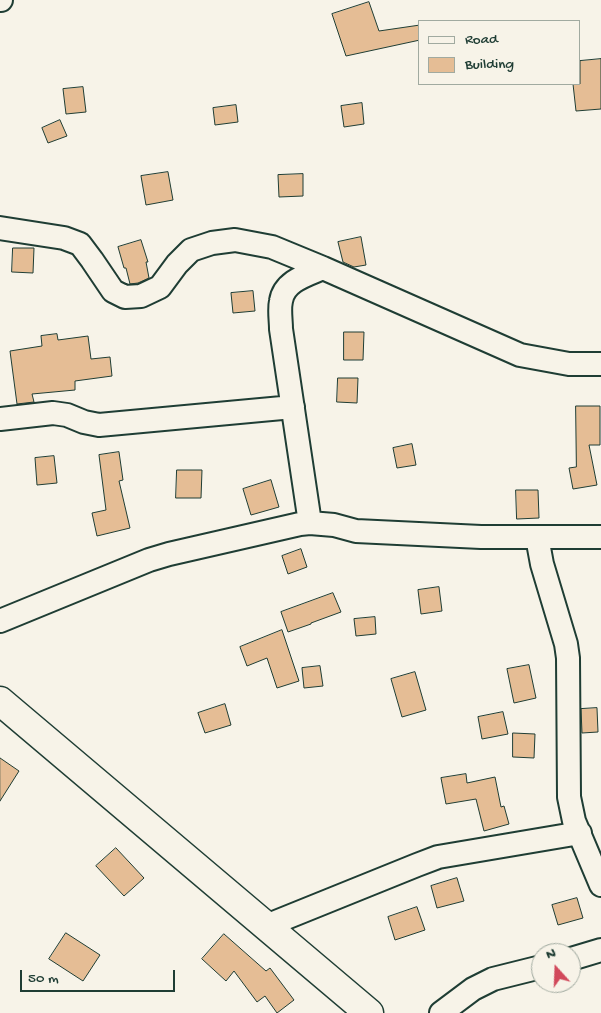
<!DOCTYPE html>
<style>
body{margin:0}
#map{position:relative;width:601px;height:1013px;overflow:hidden;background:#f7f3e8;font-family:"Gochi Hand",sans-serif}
canvas{display:block}
.legend{position:absolute;left:418px;top:20px;width:162px;height:65px;box-sizing:border-box;background:#f7f3e8;border:1px solid #a1aaa0;margin:0;padding:6px 9px;list-style:none;font-size:15px;color:#1f3d34}
.legend li{display:flex;align-items:center;gap:10px;height:25px}
.legend b{width:25px;border:1px solid #a1aaa0}
.north{position:absolute;left:531px;top:943px;width:50px;height:50px;box-sizing:border-box;background:#f7f3e8;border:1px solid #a1aaa0;border-radius:50%;rotate:340deg;font-size:14px;font-weight:700;line-height:20px;text-align:center;color:#1f3d34}
.north::after{content:'';display:block;margin:auto;width:18px;height:22px;background:#d1495b;clip-path:polygon(50% 0,100% 100%,50% 72%,0 100%)}
.scale{position:absolute;left:20px;top:970px;width:155px;height:22px;box-sizing:border-box;border:2px solid #1f3d34;border-top:0;padding-left:6px;font-size:15px;line-height:18px;white-space:nowrap;color:#1f3d34;-webkit-text-stroke:4px #f7f3e8;paint-order:stroke}
</style>
<div id="map">
<canvas width="601" height="1013"></canvas>
<ul class="legend">
<li><b style="height:6px;background:#f7f3e8"></b>Road</li>
<li><b style="height:14px;background:#e5bd95"></b>Building</li>
</ul>
<div class="north">N</div>
<div class="scale">50 m</div>
</div>
<script>
const ctx = document.querySelector('canvas').getContext('2d');
ctx.lineJoin = 'round';
function fill(path, color) {
  ctx.fillStyle = color;
  ctx.fill(path, 'evenodd');
}
function trace(path, color, width, dash) {
  ctx.strokeStyle = color;
  ctx.lineWidth = width;
  ctx.lineCap = dash ? 'butt' : 'round';
  ctx.setLineDash(dash || []);
  ctx.stroke(path);
}
const building = new Path2D(`
 M 369,2 L 379,31 L 420,25 L 420,40 L 346,56 L 332,14 Z
 M 601,59 L 601,109 L 576,111 L 573,84 L 580,84 L 580,61 Z
 M 83,87 L 86,112 L 66,114 L 63,89 Z
 M 362,103 L 364,124 L 344,127 L 341,106 Z
 M 236,105 L 238,122 L 215,125 L 213,108 Z
 M 60,120 L 67,136 L 48,143 L 42,128 Z
 M 168,172 L 173,200 L 146,205 L 141,176 Z
 M 303,174 L 303,196 L 279,197 L 278,175 Z
 M 361,237 L 366,265 L 354,267 L 343,262 L 338,242 Z
 M 141,240 L 148,262 L 146,262 L 149,278 L 138,283 L 130,284 L 126,268 L 124,268 L 118,247 Z
 M 13,248 L 34,248 L 33,273 L 12,272 Z
 M 253,291 L 255,311 L 233,313 L 231,293 Z
 M 344,332 L 364,332 L 363,360 L 344,360 Z
 M 57,334 L 58,340 L 88,336 L 91,359 L 110,357 L 112,376 L 75,381 L 75,390 L 32,394 L 34,402 L 17,404 L 10,351 L 42,346 L 41,336 Z
 M 338,378 L 358,378 L 357,403 L 337,402 Z
 M 576,406 L 600,406 L 600,445 L 589,445 L 597,485 L 573,489 L 569,468 L 576,467 Z
 M 412,444 L 416,465 L 397,468 L 393,448 Z
 M 119,452 L 123,480 L 119,481 L 130,528 L 97,536 L 92,513 L 106,510 L 99,455 Z
 M 54,456 L 57,483 L 37,485 L 35,458 Z
 M 177,470 L 202,470 L 201,498 L 176,498 Z
 M 271,480 L 279,507 L 251,515 L 243,489 Z
 M 516,490 L 538,490 L 539,518 L 517,519 Z
 M 301,549 L 307,567 L 288,574 L 282,556 Z
 M 439,587 L 442,611 L 421,614 L 418,590 Z
 M 333,593 L 341,612 L 311,623 L 311,624 L 288,632 L 281,612 Z
 M 375,617 L 376,634 L 356,636 L 354,619 Z
 M 282,630 L 299,681 L 277,688 L 267,658 L 247,666 L 240,647 Z
 M 529,665 L 536,698 L 514,703 L 507,669 Z
 M 320,666 L 323,686 L 304,688 L 302,668 Z
 M 415,672 L 426,710 L 402,717 L 391,679 Z
 M 225,704 L 231,725 L 205,733 L 198,713 Z
 M 597,708 L 598,732 L 582,733 L 581,709 Z
 M 503,712 L 508,734 L 482,739 L 478,717 Z
 M 513,733 L 535,734 L 534,758 L 513,757 Z
 M 0,758 L 19,771 L 0,801 Z
 M 466,774 L 467,783 L 495,777 L 501,807 L 504,806 L 509,824 L 484,831 L 476,799 L 446,804 L 441,778 Z
 M 116,848 L 144,878 L 124,896 L 96,866 Z
 M 457,878 L 464,901 L 437,908 L 431,886 Z
 M 577,898 L 583,918 L 558,925 L 552,905 Z
 M 417,907 L 425,930 L 395,940 L 388,917 Z
 M 66,933 L 100,955 L 83,981 L 49,959 Z
 M 224,934 L 266,971 L 270,968 L 294,1000 L 277,1013 L 265,996 L 257,1002 L 234,971 L 226,981 L 202,959 Z`);
const street = new Path2D(`
 M 0,0 L 1,0
 M 0,228 L 64,238 L 80,244 L 92,260 L 113,291 L 125,297 L 141,296 L 160,287 L 177,264 L 191,250 L 212,243 L 235,240 L 272,247 L 323,268 L 520,355 L 569,364 L 601,364
 M 0,419 L 53,413 L 67,415 L 84,422 L 99,425 L 293,407
 M 310,523 L 281,329 C 281,320 279,310 281,301 C 284,281 307,275 323,268
 M 537,537 L 542,564 L 566,644 L 568,658 L 569,797 L 574,821 L 601,885
 M 0,621 L 149,560 L 169,554 L 300,524 L 310,523 L 334,525 L 356,531 L 481,537 L 601,537
 M 266,926 L 417,865 L 438,857 L 580,833
 M 571,959 L 601,950
 M 441,1013 L 473,989 L 493,979 L 541,967`);
const secondary = new Path2D(`
 M 0,701 L 369,1013`);
fill(building, '#e5bd95');
trace(building, '#1f3d34', 1);
trace(street, '#1f3d34', 26);
trace(secondary, '#1f3d34', 31);
trace(street, '#f7f3e8', 22);
trace(secondary, '#f7f3e8', 28);
</script>
